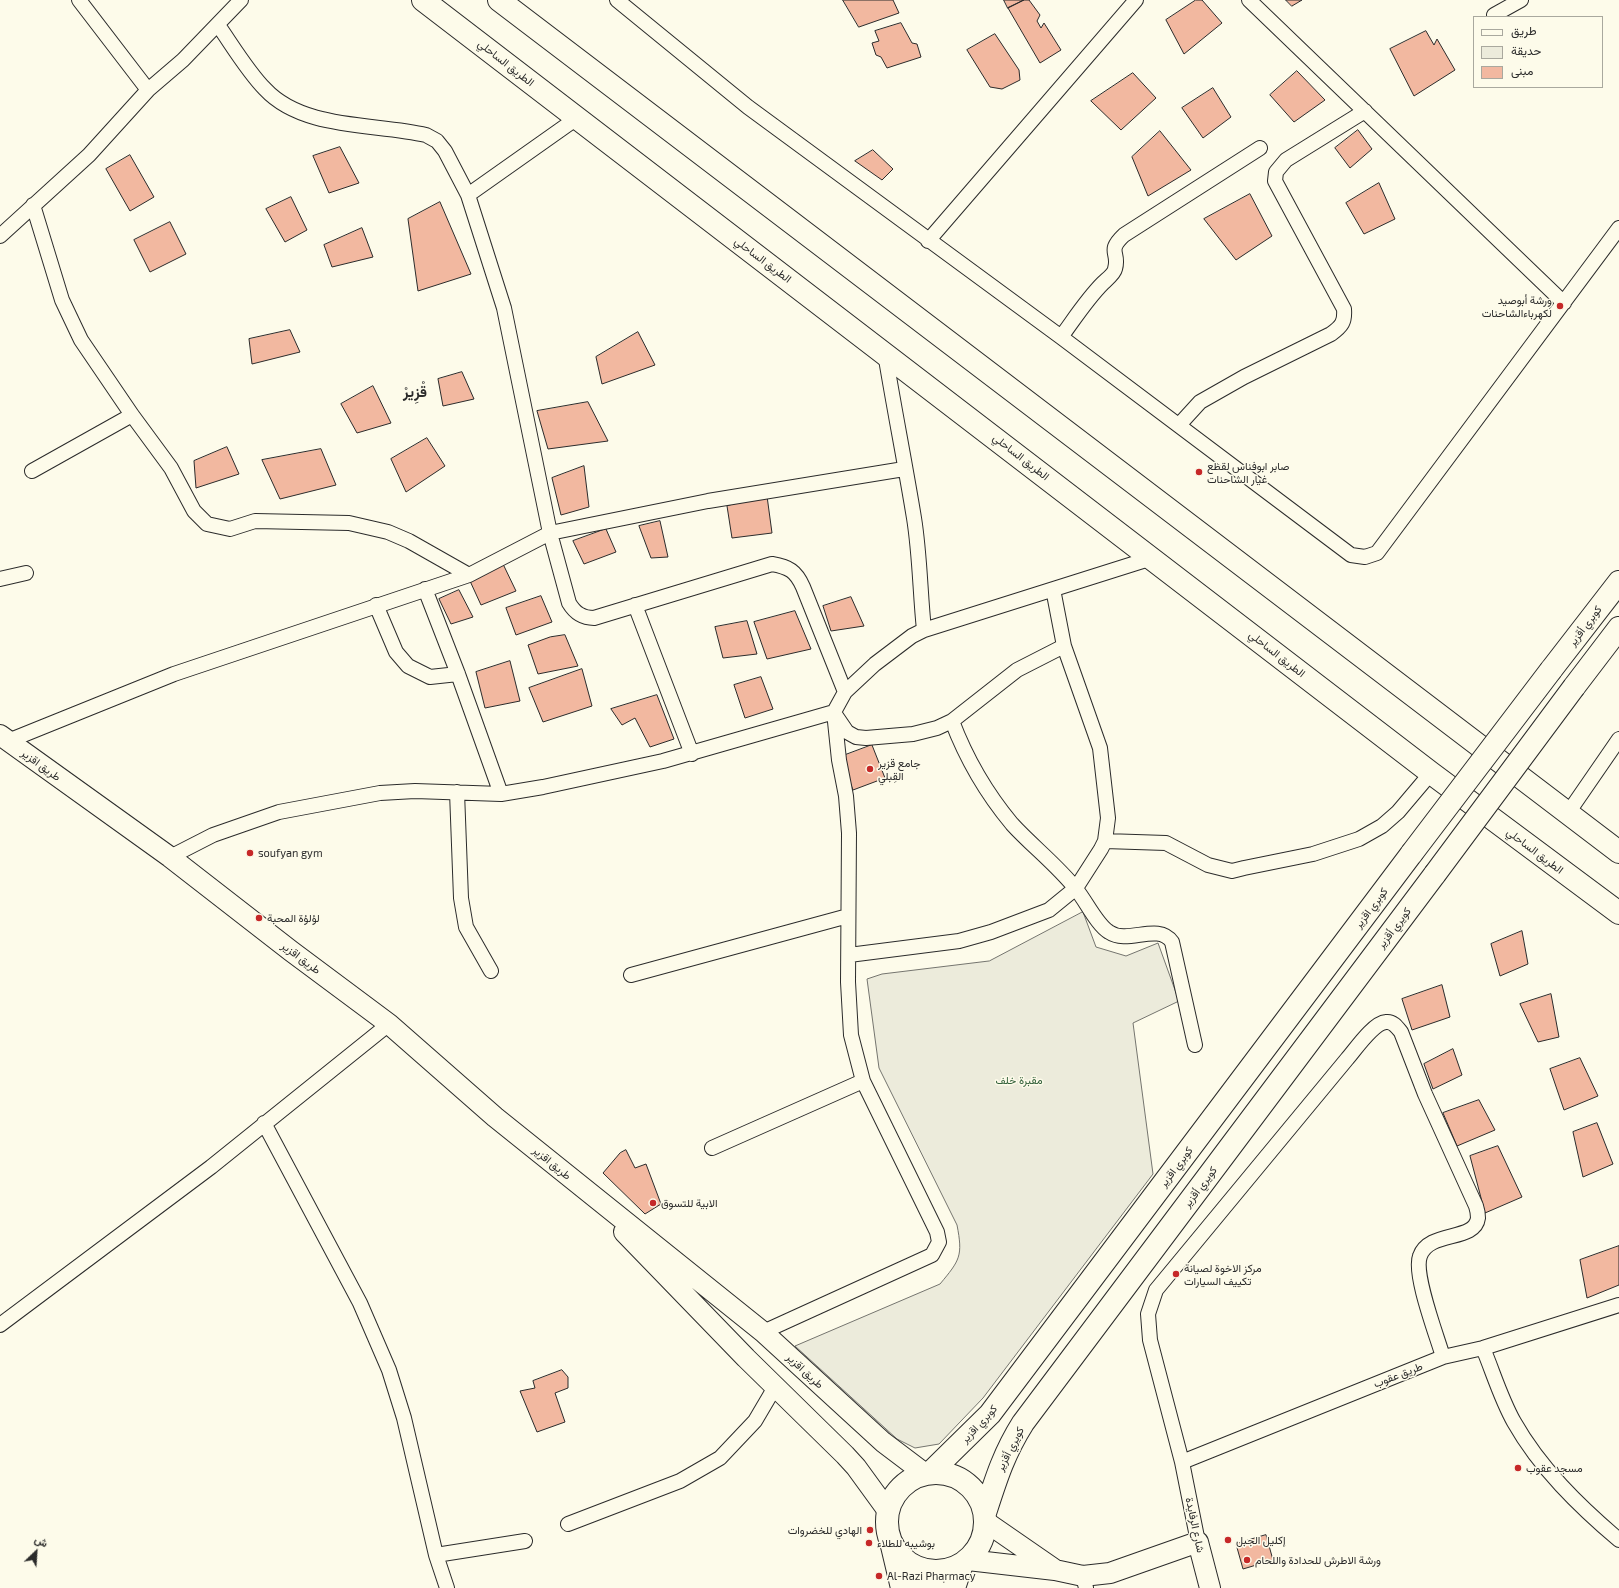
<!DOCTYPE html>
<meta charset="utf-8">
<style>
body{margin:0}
#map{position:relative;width:1619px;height:1588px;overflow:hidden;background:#fdfbea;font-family:"Exo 2",Vazirmatn,sans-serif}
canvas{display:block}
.legend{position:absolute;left:1473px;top:16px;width:130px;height:72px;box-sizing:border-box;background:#fdfbea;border:1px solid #a9a89e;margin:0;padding:5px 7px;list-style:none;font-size:12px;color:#2b2b2b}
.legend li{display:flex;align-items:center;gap:8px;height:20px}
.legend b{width:20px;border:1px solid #a9a89e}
.north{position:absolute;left:16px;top:1532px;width:40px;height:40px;-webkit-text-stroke:3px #fdfbea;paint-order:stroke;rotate:25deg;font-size:11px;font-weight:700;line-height:16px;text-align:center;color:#2b2b2b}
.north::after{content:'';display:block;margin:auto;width:14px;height:18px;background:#2b2b2b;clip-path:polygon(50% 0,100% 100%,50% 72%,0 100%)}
</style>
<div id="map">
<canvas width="1619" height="1588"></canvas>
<ul class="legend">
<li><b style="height:5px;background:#fdfbea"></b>طريق</li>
<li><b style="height:11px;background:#ecebdb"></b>حديقة</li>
<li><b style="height:11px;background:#f2b8a0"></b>مبنى</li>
</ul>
<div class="north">ش</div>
</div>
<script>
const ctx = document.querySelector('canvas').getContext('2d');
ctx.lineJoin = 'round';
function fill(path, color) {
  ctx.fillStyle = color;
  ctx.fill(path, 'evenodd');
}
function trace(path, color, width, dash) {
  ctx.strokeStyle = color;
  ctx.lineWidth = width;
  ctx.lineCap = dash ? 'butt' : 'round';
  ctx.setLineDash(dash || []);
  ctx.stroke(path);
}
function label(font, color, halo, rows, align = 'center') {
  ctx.font = font + ' "Exo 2",Vazirmatn,sans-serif';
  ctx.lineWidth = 3;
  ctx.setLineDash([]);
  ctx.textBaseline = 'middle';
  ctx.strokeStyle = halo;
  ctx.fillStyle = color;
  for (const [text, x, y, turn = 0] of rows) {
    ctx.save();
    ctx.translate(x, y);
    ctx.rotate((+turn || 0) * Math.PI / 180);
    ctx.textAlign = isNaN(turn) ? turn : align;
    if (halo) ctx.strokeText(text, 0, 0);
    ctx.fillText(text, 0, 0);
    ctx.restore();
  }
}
const green = new Path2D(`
 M 1083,912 L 1096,947 L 1126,956 L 1158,943 L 1179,1001 L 1133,1023 L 1153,1174 L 983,1398 L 939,1444 L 915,1448 L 897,1439 L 795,1346 L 940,1284 C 960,1260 963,1256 957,1225 L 879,1068 L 867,979 L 882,974 L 989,961 Z`);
const building = new Path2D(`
 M 843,0 L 893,0 L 899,13 L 859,27 Z
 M 1004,0 L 1024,0 L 1008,8 Z
 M 1024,0 L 1029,0 L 1040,15 L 1037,21 L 1041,28 L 1044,23 L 1061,50 L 1040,63 L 1008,8 Z
 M 1196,0 L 1202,0 L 1222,23 L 1184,54 L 1166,20 Z
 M 1286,0 L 1302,0 L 1292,6 Z
 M 901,23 L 912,43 L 917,44 L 921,57 L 887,68 L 881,57 L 876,55 L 872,43 L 879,41 L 875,31 Z
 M 1426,31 L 1434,45 L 1437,39 L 1455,70 L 1414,96 L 1390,49 Z
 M 995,34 L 1019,70 L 1020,80 L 1002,89 L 990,87 L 967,50 Z
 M 1297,71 L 1325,100 L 1294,122 L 1270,95 Z
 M 1133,73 L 1156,98 L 1121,130 L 1091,101 Z
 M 1213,88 L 1231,117 L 1203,138 L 1182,108 Z
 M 1358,130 L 1372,149 L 1350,168 L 1335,148 Z
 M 1160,131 L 1191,170 L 1148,196 L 1132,157 Z
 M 340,147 L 359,183 L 329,193 L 313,156 Z
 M 873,150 L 893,169 L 882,180 L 855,161 Z
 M 130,155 L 154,197 L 130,211 L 106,169 Z
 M 1379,183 L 1395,219 L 1364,234 L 1346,203 Z
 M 1250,194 L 1272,236 L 1236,260 L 1204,219 Z
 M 291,197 L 307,230 L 285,242 L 266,209 Z
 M 440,202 L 471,274 L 418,291 L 408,219 Z
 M 170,222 L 186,254 L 150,272 L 134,240 Z
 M 362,228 L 373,257 L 332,267 L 324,245 Z
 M 290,330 L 300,352 L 252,364 L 249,339 Z
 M 638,332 L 655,365 L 602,384 L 596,357 Z
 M 462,372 L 474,399 L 443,406 L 438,379 Z
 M 373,386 L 391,423 L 357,433 L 341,404 Z
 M 588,402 L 608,441 L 548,449 L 537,411 Z
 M 427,438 L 445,466 L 406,492 L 391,459 Z
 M 227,447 L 239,474 L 196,488 L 194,461 Z
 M 321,449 L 336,485 L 280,499 L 262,460 Z
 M 584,466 L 589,507 L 561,515 L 552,478 Z
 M 767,496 L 772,533 L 732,538 L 727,506 Z
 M 660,521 L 668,557 L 651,558 L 639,526 Z
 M 606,529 L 616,552 L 584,564 L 573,541 Z
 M 503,564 L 516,591 L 481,605 L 470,581 Z
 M 459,590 L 473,617 L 451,624 L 439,599 Z
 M 541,596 L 552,622 L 516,635 L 506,608 Z
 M 851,597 L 864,626 L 831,631 L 823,606 Z
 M 795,611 L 811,649 L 767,659 L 754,622 Z
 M 747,621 L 757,654 L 723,658 L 715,627 Z
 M 565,635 L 578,666 L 538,674 L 528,645 L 550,637 Z
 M 510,661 L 520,701 L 485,708 L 476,672 Z
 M 582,669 L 592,706 L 543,722 L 529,688 Z
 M 761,677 L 773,709 L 745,718 L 734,685 Z
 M 657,695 L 674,739 L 650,747 L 635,718 L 622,725 L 611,709 Z
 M 872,745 L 885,778 L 853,790 L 840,757 Z
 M 1522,931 L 1528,964 L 1500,976 L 1491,944 Z
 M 1442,985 L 1450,1017 L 1412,1030 L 1402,999 Z
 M 1551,994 L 1559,1037 L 1538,1042 L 1520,1004 Z
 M 1453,1049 L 1462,1075 L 1433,1089 L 1424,1064 Z
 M 1580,1058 L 1598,1096 L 1564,1110 L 1550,1069 Z
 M 1479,1100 L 1495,1130 L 1457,1146 L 1443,1113 Z
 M 1597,1123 L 1613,1164 L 1583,1177 L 1573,1132 Z
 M 1498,1146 L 1522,1197 L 1485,1213 L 1470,1156 Z
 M 626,1150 L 635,1168 L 646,1164 L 661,1204 L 645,1214 L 603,1173 L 620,1153 Z
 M 1619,1246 L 1619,1285 L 1587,1298 L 1580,1260 Z
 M 562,1370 L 568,1377 L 568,1388 L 555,1393 L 565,1422 L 537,1432 L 520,1391 L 535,1388 L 533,1381 Z
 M 1266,1535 L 1273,1560 L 1243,1569 L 1236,1544 Z`);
const street = new Path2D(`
 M 79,0 L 148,90
 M 617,0 L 748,107 L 1061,337 L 1351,555 L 1365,557 L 1377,553 L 1619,228
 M 1249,0 L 1564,303
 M 1494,15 L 1521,0
 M 218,25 C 232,45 248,72 265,89 C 303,130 375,123 426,135 L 437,141 L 445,151 L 468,195 L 504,308 L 550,533 L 569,603 C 575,613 582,618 594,618 L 772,564 C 789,567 796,571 803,587 L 845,692
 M 468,195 L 577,118
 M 33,205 L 62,300 L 81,340 L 132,415 L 171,468 L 194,511 L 207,524 L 230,529 L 255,521 L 349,523 L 388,532 L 409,541 L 469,575
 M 0,236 L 89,155 L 148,90 L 183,60 L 241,0
 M 928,241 L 1136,0
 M 1061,337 C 1075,318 1087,299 1103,283 C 1107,279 1114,274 1115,269 C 1120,252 1106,252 1124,235 L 1260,148
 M 885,353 C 894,408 905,463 914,518 C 920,555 920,592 924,630
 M 1179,425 L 1200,402 L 1244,377 L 1331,334 C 1342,326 1345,322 1344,309 L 1275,181 L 1276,172 L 1286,160 L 1365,111
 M 32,471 L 132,415
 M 0,579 L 26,573
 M 425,589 L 458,674 L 501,794
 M 376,605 L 396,652 L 408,666 L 430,677 L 458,674
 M 635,605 L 692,754
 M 834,713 L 847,732 L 856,737 L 866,738 L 913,734 L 937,728 L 952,721 L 1017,670 L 1064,646
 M 952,721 C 966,758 987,794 1012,824 C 1032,846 1057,865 1076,889 C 1086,901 1097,925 1109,932 C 1128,945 1158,922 1172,942 L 1195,1045
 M 8,741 L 174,674 L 469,575 L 550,533 L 708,501 L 904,469
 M 457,792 L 461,898 L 466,927 L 491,971
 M 1568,813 L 1619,739
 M 1105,841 L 1166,843 L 1208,865 L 1232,871 L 1244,868 L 1313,854 L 1359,839 L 1382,826 L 1398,812 L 1431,773
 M 170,857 L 213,835 L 279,812 L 380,793 L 415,791 L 501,794 L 543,787 L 663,761 L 834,712
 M 849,955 L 959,941 L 991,932 L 1049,910 L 1076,888 L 1101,849 L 1105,841 L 1108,818 L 1100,748 L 1064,646 L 1053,589
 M 631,975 L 848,916
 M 264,1123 L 360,1303 L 389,1370 L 404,1418 L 436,1555 L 447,1588
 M 712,1148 L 863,1081
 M 0,1325 L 211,1167 L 389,1024
 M 763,1332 L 932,1255 L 939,1242 L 937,1232 L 863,1081 L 851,1035 L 848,982 L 849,833 L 846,796 L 839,760 L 834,712 L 845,692 L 875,664 L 912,636 L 924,630 L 1152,558
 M 1483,1348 C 1493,1372 1501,1399 1514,1422 C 1540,1468 1579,1506 1619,1540
 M 1182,1462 L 1443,1357 L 1483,1348 L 1619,1305
 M 568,1524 L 680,1481 L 720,1458 L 755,1421 L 775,1387
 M 1198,1542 L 1182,1462 L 1150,1340 L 1148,1314 L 1156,1290 L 1347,1059 C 1355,1050 1373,1023 1386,1022 C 1393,1021 1397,1027 1401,1032 L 1425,1094 L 1476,1206 C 1477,1209 1478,1214 1478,1218 C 1475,1242 1429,1230 1420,1256 C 1413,1274 1437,1336 1443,1357
 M 436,1555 L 525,1541
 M 1083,1576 L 1086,1588`);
const secondary = new Path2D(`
 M 0,735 L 170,857 L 291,951 L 389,1024 L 495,1117 L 763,1332 L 883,1442 L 924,1473
 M 624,1232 L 746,1358 L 845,1455 L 856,1467 L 888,1511
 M 986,1522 L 1054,1569
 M 968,1560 L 1055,1570 L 1083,1576 L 1110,1573 L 1198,1542 L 1210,1588`);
const primary = new Path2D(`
 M 1551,670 L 1619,582
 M 1574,687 L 1619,628
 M 931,1472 L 990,1414 L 1412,853
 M887 1522a49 49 0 1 1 98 0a49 49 0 1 1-98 0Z
 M 985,1513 C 996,1479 1004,1453 1023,1423 L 1435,874
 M 892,1546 L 902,1588
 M 915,1588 L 923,1584 L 934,1588
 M 954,1588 L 962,1564`);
const highway = new Path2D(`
 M 423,0 L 1431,773 L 1619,913
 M 499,0 L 1619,852`);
const primaryBridge = new Path2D(`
 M 1412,853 L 1551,670
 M 1435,874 L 1574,687`);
const markers = [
 [1560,306,4,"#c62828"],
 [1199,472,4,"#c62828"],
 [870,769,4,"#c62828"],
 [250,853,4,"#c62828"],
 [259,918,4,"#c62828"],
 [653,1203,4,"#c62828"],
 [1176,1274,4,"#c62828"],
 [1518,1468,4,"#c62828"],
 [870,1530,4,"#c62828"],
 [1228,1540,4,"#c62828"],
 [869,1543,4,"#c62828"],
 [1247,1560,4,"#c62828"],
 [879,1576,4,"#c62828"]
];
const streetNames = [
 ["الطريق الساحلي",506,63,38],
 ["الطريق الساحلي",763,260,37],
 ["الطريق الساحلي",1021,457,38],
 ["كوبري أقزير",1585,626,-53],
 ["الطريق الساحلي",1277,654,38],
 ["طريق اقزير",41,765,36],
 ["الطريق الساحلي",1535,851,37],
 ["كوبري اقزير",1371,908,-53],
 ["كويري أقزير",1394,928,-53],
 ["طريق اقزير",301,958,37],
 ["طريق اقزير",552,1163,39],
 ["كوبري اقزير",1176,1167,-53],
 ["كويري أقزير",1200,1187,-53],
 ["طريق اقزير",805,1371,43],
 ["طريق عقوب",1398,1375,-21],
 ["كوبري اقزير",979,1424,-47],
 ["كويري أقزير",1010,1449,-63],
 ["شارع الرفايدة",1195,1525,78]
];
const poiNames = [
 ["ورشة أبوصيد",1552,300,"right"],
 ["لكهرباءالشاحنات",1552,313,"right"],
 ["صابر ابوفناس لقطع",1207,466],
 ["غيار الشاحنات",1207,479],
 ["جامع قزير",878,763],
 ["القِبلي",878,776],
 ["soufyan gym",258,853],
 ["لؤلؤة المحبة",267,918],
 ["الابية للتسوق",661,1203],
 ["مركز الاخوة لصيانة",1184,1268],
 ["تكييف السيارات",1184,1281],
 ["مسجد عقوب",1526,1468],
 ["الهادي للخضروات",862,1530,"right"],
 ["إكليل الجبل",1236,1540],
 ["بوشيبه للطلاء",877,1543],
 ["ورشة الاطرش للحدادة واللحام",1255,1560],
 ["Al-Razi Pharmacy",887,1576]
];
const parkNames = [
 ["مقبرة خلف",1019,1080]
];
const districtNames = [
 ["قْزِيرْ",415,392]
];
fill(green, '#ecebdb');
trace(green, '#74746e', 1);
fill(building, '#f2b8a0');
trace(building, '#2b2b2b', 1);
trace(street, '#2b2b2b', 16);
trace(secondary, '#2b2b2b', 22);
trace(primary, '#2b2b2b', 24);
trace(highway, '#2b2b2b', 24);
trace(street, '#fdfbea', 14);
trace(secondary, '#fdfbea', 20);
trace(primary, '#fdfbea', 22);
trace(highway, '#fdfbea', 22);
trace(primaryBridge, '#2b2b2b', 24, []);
trace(primaryBridge, '#fdfbea', 22);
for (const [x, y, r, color] of markers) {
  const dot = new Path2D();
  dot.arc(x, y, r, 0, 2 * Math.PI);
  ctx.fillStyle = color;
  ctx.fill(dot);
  trace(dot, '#fdfbea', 1.5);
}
label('11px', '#2b2b2b', '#fdfbea', streetNames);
label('11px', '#2b2b2b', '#fdfbea', poiNames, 'left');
label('11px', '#34623c', '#fdfbea', parkNames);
label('bold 15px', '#2b2b2b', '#fdfbea', districtNames);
</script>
